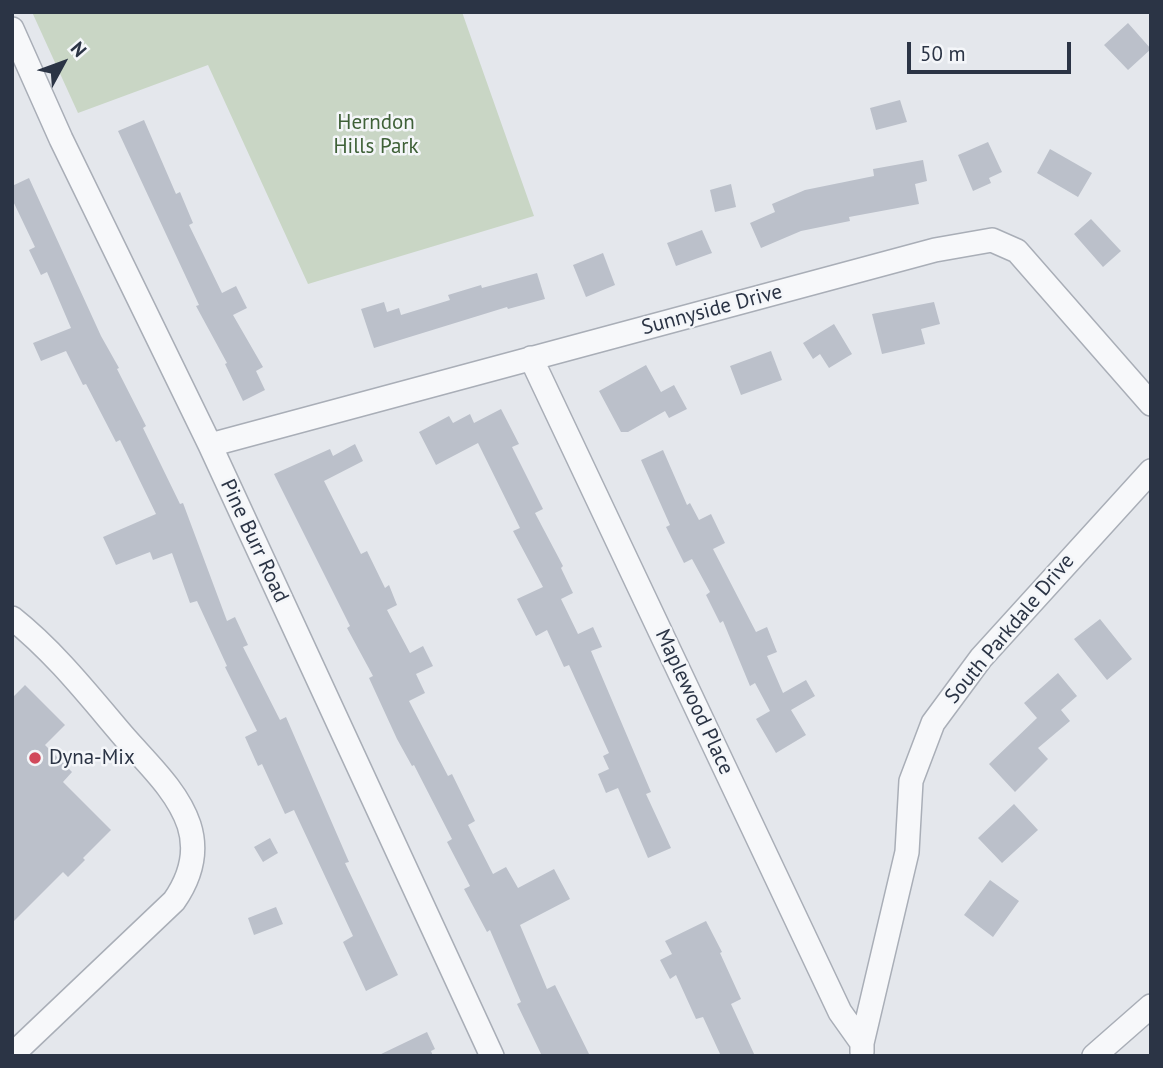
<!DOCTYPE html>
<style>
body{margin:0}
#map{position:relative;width:1163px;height:1068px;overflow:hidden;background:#e4e7ec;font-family:"PT Sans",sans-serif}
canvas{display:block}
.frame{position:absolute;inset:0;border:14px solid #2b3445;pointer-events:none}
.north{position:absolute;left:28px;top:28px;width:70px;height:70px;-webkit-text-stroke:5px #f4f6f9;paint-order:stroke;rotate:49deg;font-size:19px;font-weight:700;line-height:28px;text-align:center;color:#2b3445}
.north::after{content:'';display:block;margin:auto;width:24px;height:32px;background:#2b3445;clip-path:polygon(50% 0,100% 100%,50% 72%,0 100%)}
.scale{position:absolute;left:907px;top:42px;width:164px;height:32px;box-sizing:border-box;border:4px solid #2b3445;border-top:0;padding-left:9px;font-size:21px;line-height:24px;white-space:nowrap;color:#2b3445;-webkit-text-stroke:5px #f4f6f9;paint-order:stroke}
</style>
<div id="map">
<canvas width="1163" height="1068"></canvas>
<div class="frame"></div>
<div class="north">N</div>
<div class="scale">50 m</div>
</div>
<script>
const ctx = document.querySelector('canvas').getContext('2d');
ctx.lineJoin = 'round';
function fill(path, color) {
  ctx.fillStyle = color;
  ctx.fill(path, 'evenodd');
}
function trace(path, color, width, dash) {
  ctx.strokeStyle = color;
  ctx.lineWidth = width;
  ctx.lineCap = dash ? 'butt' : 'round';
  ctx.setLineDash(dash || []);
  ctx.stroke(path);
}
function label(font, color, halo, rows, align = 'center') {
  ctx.font = font + ' "PT Sans",sans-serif';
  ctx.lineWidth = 5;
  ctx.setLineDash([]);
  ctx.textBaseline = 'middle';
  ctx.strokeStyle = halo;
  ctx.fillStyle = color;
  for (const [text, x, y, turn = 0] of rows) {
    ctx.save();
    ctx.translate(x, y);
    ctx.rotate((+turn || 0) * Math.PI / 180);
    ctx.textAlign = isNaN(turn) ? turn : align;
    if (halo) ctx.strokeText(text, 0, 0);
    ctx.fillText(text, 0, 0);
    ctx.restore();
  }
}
const green = new Path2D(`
 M 32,12 L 462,12 L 534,216 L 308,284 L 208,65 L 78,113 Z`);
const building = new Path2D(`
 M 1128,23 L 1151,49 L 1128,70 L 1104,45 Z
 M 900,100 L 907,122 L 876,130 L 870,108 Z
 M 144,120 L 176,194 L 180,192 L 193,223 L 189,225 L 222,293 L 236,286 L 247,308 L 233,315 L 263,367 L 256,371 L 265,390 L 243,401 L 225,364 L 227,363 L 196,306 L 199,305 L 118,131 Z
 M 988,142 L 1002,172 L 989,178 L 991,183 L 973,191 L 958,155 Z
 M 1050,149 L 1092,173 L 1078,197 L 1037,173 Z
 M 923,160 L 927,181 L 915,184 L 919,204 L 849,217 L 850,221 L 801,231 L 761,248 L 750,223 L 775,212 L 772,204 L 805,190 L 874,176 L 873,169 Z
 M 29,178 L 101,336 L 119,368 L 117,369 L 146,426 L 143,428 L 180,504 L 183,503 L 227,621 L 235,617 L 248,645 L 243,647 L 280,720 L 286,717 L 349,862 L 345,863 L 398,975 L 366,991 L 343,942 L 353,936 L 294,810 L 285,814 L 262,764 L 258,766 L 245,737 L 257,731 L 225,667 L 227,666 L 197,601 L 190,603 L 172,553 L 153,560 L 150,552 L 116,565 L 103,537 L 156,514 L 120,440 L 116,442 L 86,384 L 83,385 L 66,351 L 41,361 L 33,343 L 71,328 L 47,272 L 41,275 L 29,250 L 35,247 L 12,199 L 12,186 Z
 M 731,184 L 736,207 L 715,212 L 710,190 Z
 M 1091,219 L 1121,251 L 1103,267 L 1074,234 Z
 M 702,230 L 712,253 L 676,266 L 667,243 Z
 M 603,253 L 615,285 L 586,297 L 573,265 Z
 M 537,273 L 545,299 L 508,309 L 507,307 L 374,348 L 361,309 L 384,302 L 387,312 L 399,308 L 401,315 L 450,300 L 448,295 L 481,285 L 482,288 Z
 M 934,302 L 940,324 L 921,329 L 925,344 L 882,354 L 872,314 Z
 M 834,324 L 852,354 L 829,368 L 820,354 L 813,359 L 803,343 Z
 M 771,351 L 782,380 L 741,395 L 730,366 Z
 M 646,365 L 661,392 L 674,385 L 687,409 L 669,418 L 665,411 L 628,432 L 621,432 L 599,391 Z
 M 501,409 L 519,444 L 512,447 L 543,509 L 535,513 L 563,566 L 561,568 L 573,593 L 561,599 L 578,634 L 593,627 L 602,647 L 591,651 L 651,792 L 646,794 L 671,848 L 648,858 L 618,788 L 606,793 L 598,774 L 609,769 L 603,756 L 609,753 L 569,665 L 564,667 L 547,630 L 536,636 L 517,599 L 543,587 L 513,531 L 520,528 L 478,443 L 436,465 L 419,432 L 449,416 L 453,423 L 470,414 L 474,423 Z
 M 355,444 L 363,461 L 324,481 L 361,554 L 367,551 L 385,588 L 389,585 L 397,605 L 387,610 L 410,653 L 423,646 L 433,666 L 416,674 L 425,693 L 409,701 L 448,776 L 452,774 L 475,821 L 468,825 L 493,874 L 506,867 L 518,888 L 554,869 L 570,899 L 520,925 L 547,989 L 555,985 L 590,1056 L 542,1056 L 517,1004 L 521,1002 L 490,930 L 487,932 L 464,889 L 470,886 L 447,842 L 452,839 L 414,765 L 412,766 L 397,739 L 369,678 L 373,676 L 347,628 L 350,626 L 274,474 L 330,449 L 333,456 Z
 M 663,450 L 687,505 L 690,503 L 699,520 L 711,514 L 725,543 L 713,549 L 756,632 L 767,627 L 777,652 L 767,656 L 783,693 L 806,680 L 815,696 L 791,710 L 806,735 L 776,753 L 756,719 L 770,711 L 755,683 L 750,686 L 723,621 L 720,623 L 706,595 L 710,592 L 692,559 L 684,563 L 666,527 L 670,525 L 641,460 Z
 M 1100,619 L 1132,659 L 1107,680 L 1074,639 Z
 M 1058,673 L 1077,696 L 1061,710 L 1070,721 L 1038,748 L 1048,759 L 1015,792 L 989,764 L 1037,718 L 1024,703 Z
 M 25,685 L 65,725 L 45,745 L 72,772 L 63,782 L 111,830 L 83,858 L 85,860 L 68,877 L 63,872 L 12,923 L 12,698 Z
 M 1014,804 L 1038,830 L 1002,863 L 978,838 Z
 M 270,838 L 278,853 L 263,862 L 254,847 Z
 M 990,880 L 1019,901 L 993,937 L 964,915 Z
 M 276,907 L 283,924 L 254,935 L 248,918 Z
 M 706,921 L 722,952 L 720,953 L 741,999 L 731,1004 L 755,1056 L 721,1056 L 703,1017 L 696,1019 L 676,975 L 670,979 L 660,960 L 672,954 L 665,941 Z
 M 427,1032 L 435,1049 L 431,1051 L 433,1056 L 377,1056 Z`);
const minor = new Path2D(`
 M 12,29 L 61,139 L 210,445 L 492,1056
 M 531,358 L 840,1012 L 862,1043
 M 210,445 L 935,250 L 992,240 L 1017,251 L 1151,404
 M 12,618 C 56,653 90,697 126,739 C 149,765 178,792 189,825 C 198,853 190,878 174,901 L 12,1055
 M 862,1052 L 862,1043 L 907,852 L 911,781 L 933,723 L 981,658 L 1151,471
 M 1094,1056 L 1151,1006`);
const markers = [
 [35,758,7,"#d1495b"]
];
const parkNames = [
 ["Herndon",376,123],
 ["Hills Park",376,147]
];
const streetNames = [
 ["Sunnyside Drive",712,310,-15],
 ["Pine Burr Road",254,541,65],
 ["South Parkdale Drive",1010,629,-50],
 ["Maplewood Place",694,702,65]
];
const poiNames = [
 ["Dyna-Mix",49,758]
];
fill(green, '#c9d6c5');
fill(building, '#bbc0ca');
trace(minor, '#a9aeb7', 26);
trace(minor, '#f7f8fa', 23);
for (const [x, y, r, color] of markers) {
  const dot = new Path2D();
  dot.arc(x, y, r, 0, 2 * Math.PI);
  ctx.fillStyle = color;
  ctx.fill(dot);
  trace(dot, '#f4f6f9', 2.5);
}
label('21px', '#3f6138', '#f4f6f9', parkNames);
label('21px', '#2b3445', '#f4f6f9', streetNames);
label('21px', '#2b3445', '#f4f6f9', poiNames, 'left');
</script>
